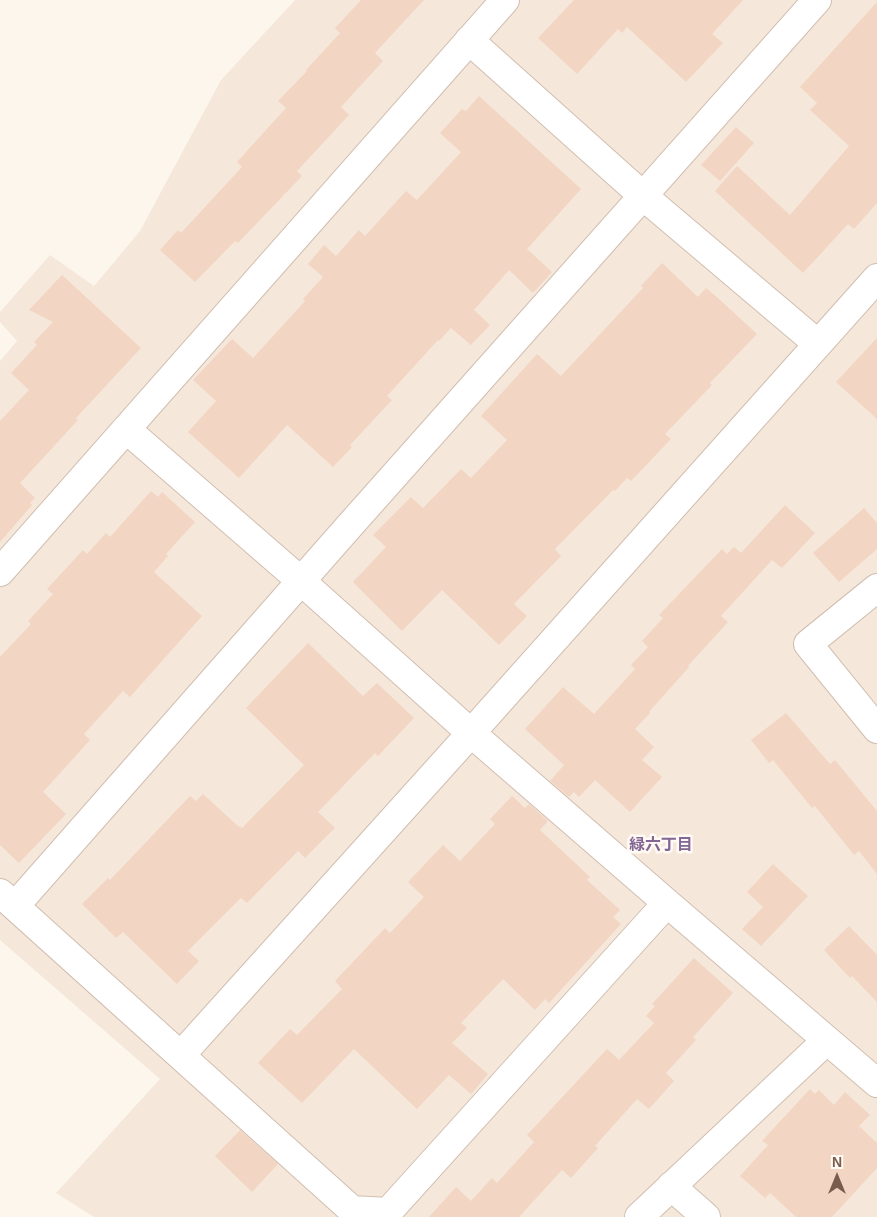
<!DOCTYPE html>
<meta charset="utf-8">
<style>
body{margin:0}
#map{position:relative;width:877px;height:1217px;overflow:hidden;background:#fdf6ec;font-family:Arial,sans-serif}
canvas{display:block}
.north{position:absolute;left:812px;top:1152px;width:50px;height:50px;-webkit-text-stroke:4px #fffaf3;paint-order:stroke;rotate:0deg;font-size:14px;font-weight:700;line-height:20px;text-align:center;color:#7a5c4d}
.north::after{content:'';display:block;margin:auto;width:18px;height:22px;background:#7a5c4d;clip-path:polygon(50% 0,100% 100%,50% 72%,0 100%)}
</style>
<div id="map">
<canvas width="877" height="1217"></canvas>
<div class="north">N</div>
</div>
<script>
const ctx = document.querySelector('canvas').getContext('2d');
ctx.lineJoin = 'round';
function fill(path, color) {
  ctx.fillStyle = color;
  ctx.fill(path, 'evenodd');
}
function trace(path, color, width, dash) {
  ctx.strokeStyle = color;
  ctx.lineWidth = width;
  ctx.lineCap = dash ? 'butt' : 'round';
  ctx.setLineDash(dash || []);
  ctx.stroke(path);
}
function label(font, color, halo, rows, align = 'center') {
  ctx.font = font + ' Arial,"Noto Sans JP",sans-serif';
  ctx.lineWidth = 5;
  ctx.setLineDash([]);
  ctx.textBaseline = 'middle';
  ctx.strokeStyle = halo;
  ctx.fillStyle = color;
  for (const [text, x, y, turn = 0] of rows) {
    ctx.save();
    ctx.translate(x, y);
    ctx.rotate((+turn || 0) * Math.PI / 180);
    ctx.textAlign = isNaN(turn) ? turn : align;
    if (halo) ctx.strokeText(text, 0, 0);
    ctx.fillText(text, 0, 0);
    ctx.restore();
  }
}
const residential = new Path2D(`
 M 295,0 L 877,0 L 877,1217 L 94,1217 L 56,1193 L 160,1079 L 0,940 L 0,361 L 17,341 L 0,322 L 0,312 L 50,255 L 94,286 L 140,231 L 221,80 Z`);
const building = new Path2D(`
 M 361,0 L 424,0 L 375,53 L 383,61 L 341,107 L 349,115 L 297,171 L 302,176 L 238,243 L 235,241 L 195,282 L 160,250 L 178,230 L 181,233 L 242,167 L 237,162 L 286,108 L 278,101 L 307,71 L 306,70 L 340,33 L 335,28 Z
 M 574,0 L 743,0 L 712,34 L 723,43 L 686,82 L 627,27 L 622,33 L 618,29 L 577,74 L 538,38 Z
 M 877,2 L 877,203 L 854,229 L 848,224 L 803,273 L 715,191 L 737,166 L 790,215 L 849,146 L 810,110 L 817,103 L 800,87 Z
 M 479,96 L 581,189 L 527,249 L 552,272 L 533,293 L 509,270 L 474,310 L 490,325 L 471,345 L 451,328 L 439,341 L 438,340 L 387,396 L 392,400 L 350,445 L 352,447 L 333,467 L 287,425 L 239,478 L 188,432 L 216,401 L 193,380 L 232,339 L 253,358 L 305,301 L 303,299 L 323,277 L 308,264 L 324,245 L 336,256 L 359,230 L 365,236 L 406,191 L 417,200 L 461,152 L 440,133 L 462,109 L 466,111 Z
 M 736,127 L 754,143 L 720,181 L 701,165 Z
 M 662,263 L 698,297 L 706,288 L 719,299 L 757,334 L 710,383 L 712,385 L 665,434 L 671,439 L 631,481 L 627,478 L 615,491 L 613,490 L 555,549 L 561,556 L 514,604 L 527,616 L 499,645 L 442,590 L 402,631 L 353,582 L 386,547 L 373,535 L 411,497 L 423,508 L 461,469 L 471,478 L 507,440 L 481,416 L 537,354 L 561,376 L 643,288 L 641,286 Z
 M 62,275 L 141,348 L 76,418 L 78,420 L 20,483 L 35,498 L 30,503 L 32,505 L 0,542 L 0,421 L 29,390 L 11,373 L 37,345 L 34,342 L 53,322 L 29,310 Z
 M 877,338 L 877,419 L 836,382 Z
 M 151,491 L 158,497 L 162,492 L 195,522 L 166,554 L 168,556 L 154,572 L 202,616 L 130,697 L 123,691 L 84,734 L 90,740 L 43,792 L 66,814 L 19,863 L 0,845 L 0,657 L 31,624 L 28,621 L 53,594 L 47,589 L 83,550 L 87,554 L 106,533 L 110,537 Z
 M 785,505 L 815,533 L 782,568 L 772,560 L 721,616 L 728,622 L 688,666 L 689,667 L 649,712 L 650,713 L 635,729 L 654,747 L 642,760 L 662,777 L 630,812 L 595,780 L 579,797 L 574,792 L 569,797 L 550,781 L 564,765 L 525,729 L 563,687 L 594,714 L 635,669 L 631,665 L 648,647 L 642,641 L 663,618 L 659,615 L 722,549 L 727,554 L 734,547 L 741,553 Z
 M 864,508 L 877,523 L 877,549 L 839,582 L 813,553 Z
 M 308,643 L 363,696 L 377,683 L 414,718 L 378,756 L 375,753 L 318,812 L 335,828 L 305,858 L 298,851 L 247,903 L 241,898 L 188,951 L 199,961 L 177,984 L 123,932 L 116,938 L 82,904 L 108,878 L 110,880 L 190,796 L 196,801 L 203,794 L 239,827 L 240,826 L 242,828 L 304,765 L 246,708 Z
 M 786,713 L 830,764 L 835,760 L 877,811 L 877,874 L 859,851 L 854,855 L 815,806 L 812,808 L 773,760 L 769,763 L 751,740 Z
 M 512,796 L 525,808 L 529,804 L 548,821 L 540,830 L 590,877 L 587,880 L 620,910 L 613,917 L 621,924 L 549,1003 L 545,999 L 535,1010 L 503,979 L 461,1023 L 467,1028 L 452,1043 L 488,1074 L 471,1094 L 449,1075 L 417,1109 L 354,1049 L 302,1103 L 258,1063 L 290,1029 L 297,1035 L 342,989 L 335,981 L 385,928 L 390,933 L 424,897 L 408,882 L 443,845 L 460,861 L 495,824 L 490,819 Z
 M 773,864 L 808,896 L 761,946 L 742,929 L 763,907 L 747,892 Z
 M 849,926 L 877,955 L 877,1002 L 852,976 L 850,978 L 824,950 Z
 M 694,958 L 733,993 L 693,1037 L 696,1040 L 666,1073 L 674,1081 L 649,1109 L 637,1099 L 595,1146 L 598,1148 L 571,1178 L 562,1170 L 519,1217 L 429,1217 L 456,1187 L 471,1201 L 492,1178 L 497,1183 L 534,1142 L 527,1135 L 607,1049 L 619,1060 L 654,1023 L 646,1016 L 655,1006 L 652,1004 Z
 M 810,1089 L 815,1094 L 819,1090 L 834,1105 L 845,1092 L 870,1115 L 859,1126 L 877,1143 L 877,1168 L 832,1217 L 796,1217 L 770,1193 L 765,1198 L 740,1176 L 768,1145 L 762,1141 Z
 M 240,1130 L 278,1164 L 252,1192 L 215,1156 Z`);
const minor = new Path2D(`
 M 469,40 L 642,195 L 818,344
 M 126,429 L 301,581 L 471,733 L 667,903 L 877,1083
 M 0,572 L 505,0
 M 877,588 L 808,644 L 877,729
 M 0,893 L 352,1210 L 388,1212 L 667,903
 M 15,906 C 281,603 548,300 817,0
 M 181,1055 L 471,733 L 877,278
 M 671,1186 L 706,1217
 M 639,1217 L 827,1040`);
const neighbourhoodNames = [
 ["緑六丁目",661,846]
];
fill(residential, '#f5e8da');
fill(building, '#f3d5c3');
trace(minor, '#d1beb0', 30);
trace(minor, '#fff', 28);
label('bold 16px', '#846695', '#fffaf3', neighbourhoodNames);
</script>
